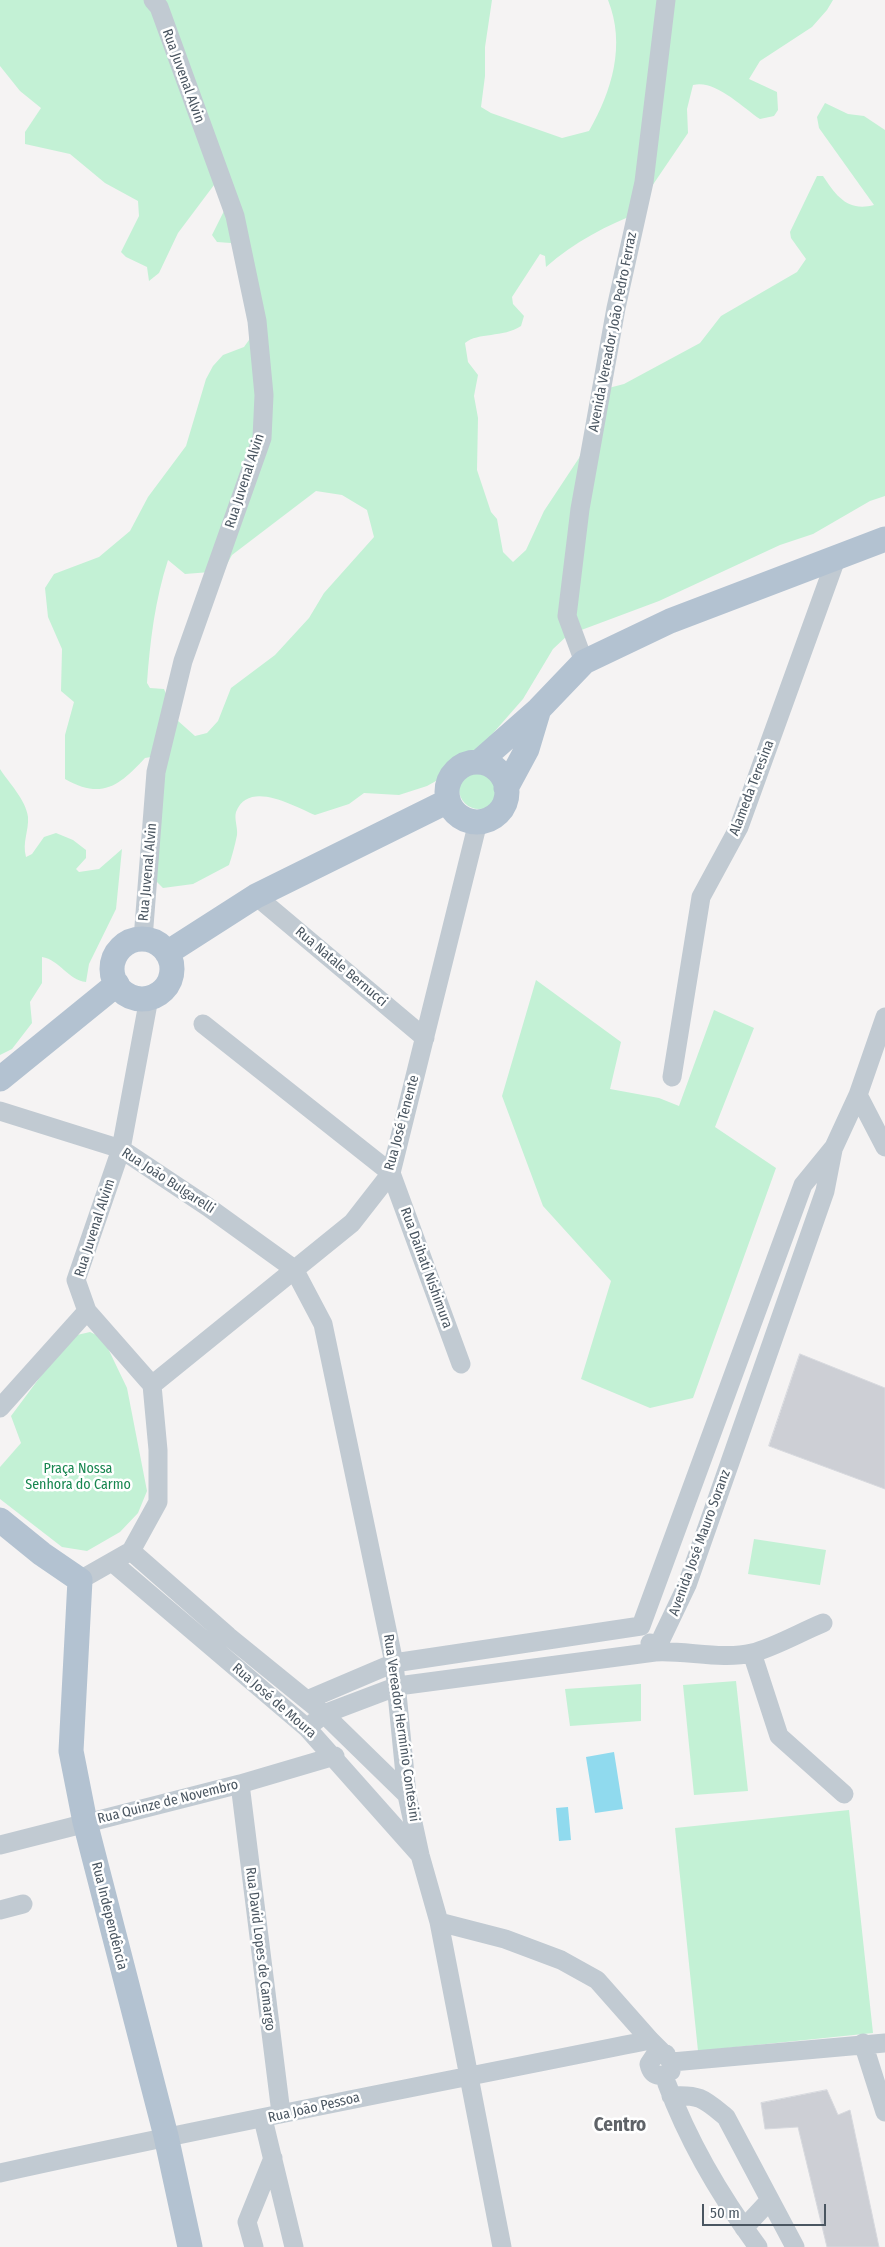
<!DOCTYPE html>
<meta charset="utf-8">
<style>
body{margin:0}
#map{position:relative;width:885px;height:2247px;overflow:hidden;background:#f5f3f3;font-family:"Fira Sans Condensed",sans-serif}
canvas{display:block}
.scale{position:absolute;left:702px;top:2204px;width:124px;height:22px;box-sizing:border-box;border:2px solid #4a5661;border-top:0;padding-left:6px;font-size:15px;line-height:18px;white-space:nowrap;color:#4a5661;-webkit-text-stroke:4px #fff;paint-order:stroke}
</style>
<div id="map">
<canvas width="885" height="2247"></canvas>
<div class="scale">50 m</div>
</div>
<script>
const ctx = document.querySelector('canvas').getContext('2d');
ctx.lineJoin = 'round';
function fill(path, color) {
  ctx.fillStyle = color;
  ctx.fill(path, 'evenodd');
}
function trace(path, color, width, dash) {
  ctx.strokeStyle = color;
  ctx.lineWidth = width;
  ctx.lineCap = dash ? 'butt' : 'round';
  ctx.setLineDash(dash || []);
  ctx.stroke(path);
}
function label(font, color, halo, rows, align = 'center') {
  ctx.font = font + ' "Fira Sans Condensed",sans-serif';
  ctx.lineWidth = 5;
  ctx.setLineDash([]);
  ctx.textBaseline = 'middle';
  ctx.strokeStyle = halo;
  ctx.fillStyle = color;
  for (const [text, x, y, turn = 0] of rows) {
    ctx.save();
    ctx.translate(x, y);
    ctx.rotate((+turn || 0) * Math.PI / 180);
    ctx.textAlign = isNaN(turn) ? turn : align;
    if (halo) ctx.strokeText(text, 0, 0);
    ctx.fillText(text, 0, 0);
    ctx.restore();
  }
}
const green = new Path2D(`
 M 0,0 L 492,0 L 485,47 L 485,76 L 481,107 L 491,113 L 562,138 L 589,131 C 612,91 626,45 608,0 L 833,0 L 827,10 L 812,27 L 760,61 L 749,79 L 777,92 L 778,110 L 774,116 L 760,119 C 742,107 715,79 693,85 L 687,109 L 688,133 L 650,189 L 643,211 C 607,225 574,242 546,267 L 545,256 L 540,254 L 512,297 L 513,304 L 524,316 L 521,326 C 503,338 478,332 465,343 L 468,362 L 478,375 L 474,396 L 478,418 L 477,470 L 491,512 L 497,519 L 503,552 L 513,562 L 526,550 L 544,511 L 579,458 L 591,430 L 597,391 L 624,384 L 700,343 L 721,316 L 797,272 L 806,259 L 791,238 L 790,232 L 817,176 L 823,176 C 836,196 848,212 874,205 L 819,128 L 817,117 L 825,103 L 848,114 L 864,116 L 885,130 L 885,496 L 870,501 L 813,534 L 780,545 L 659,601 L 568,635 L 553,649 L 523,699 L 481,747 L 452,772 L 427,786 L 399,795 L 364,793 L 349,804 L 315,815 C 295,807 249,779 236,812 C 234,819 238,828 237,835 C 235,845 232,856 229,865 L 193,884 L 163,888 L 157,882 L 153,844 L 151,757 L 145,758 C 119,786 102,800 65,779 L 65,735 L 74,702 L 61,691 L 62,649 L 48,617 L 45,588 L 54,574 L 99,557 L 130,531 L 148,497 L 186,446 L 206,379 L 213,366 L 223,355 L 244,347 L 249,340 L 251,324 L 236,249 L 231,243 L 217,242 L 212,235 L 225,209 L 214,185 L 178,233 L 159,273 L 149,281 L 147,267 L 126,257 L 121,252 L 139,216 L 138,201 L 105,183 L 70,154 L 25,144 L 25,132 L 41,108 L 20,91 L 0,66 ZM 316,491 L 342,495 L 367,510 L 374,537 L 324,593 L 309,618 L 275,655 L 231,688 L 218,721 L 207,733 L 195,736 L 177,720 L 164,689 L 150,688 L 147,683 C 150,641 155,600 168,560 L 185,574 L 223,571 L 232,555 Z
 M 0,769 C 9,783 26,800 28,817 C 29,831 22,842 26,857 L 32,854 L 44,837 L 56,833 L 73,840 L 86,850 L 86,858 L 76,869 L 79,872 L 99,869 L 122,849 L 116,909 L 89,964 L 86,982 C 68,980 60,960 42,957 L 42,983 L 30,1002 L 32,1023 L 12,1049 L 0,1055 Z
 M459 789a20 20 0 1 1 40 0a20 20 0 1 1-40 0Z
 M 536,980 L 621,1042 L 610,1089 L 659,1098 L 679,1106 L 714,1010 L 754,1028 L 715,1127 L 776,1168 L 693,1398 L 650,1408 L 581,1379 L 611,1281 L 543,1206 L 502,1096 Z
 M 90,1332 L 103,1338 L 127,1388 L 147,1491 L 138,1513 L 120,1532 L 87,1551 L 62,1547 L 0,1499 L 0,1467 L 21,1443 L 11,1416 L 64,1345 L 77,1335 Z
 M 754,1539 L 826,1550 L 820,1585 L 748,1574 Z
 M 736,1681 L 748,1791 L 694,1795 L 683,1685 Z
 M 641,1684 L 641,1721 L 570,1726 L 565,1689 Z
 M 849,1810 L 873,2033 L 698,2051 L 675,1828 Z`);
const water = new Path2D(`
 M 614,1752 L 623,1809 L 595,1813 L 586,1757 Z
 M 568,1807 L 571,1840 L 559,1841 L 556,1808 Z`);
const building = new Path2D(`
 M 800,1354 L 885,1388 L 885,1489 L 769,1446 Z
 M 827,2090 L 838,2115 L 850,2110 L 879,2247 L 827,2247 L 798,2127 L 765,2129 L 761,2103 Z`);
const minor = new Path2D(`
 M 584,662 L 567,616 L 580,509 L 616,308 L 644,182 L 666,0
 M 256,896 L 425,1038
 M 143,939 L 156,772 L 183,661 L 262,438 L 264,395 L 257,321 L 235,216 L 159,7 L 153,0
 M 203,1024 L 391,1173 L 461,1364
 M 672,1077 L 701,897 L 739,827 L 836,559
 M 858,1095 L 885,1147
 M 0,1111 L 121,1149 L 208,1207 L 294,1269 L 323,1324 L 394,1663 L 407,1795 L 420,1855 L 439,1922 L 502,2247
 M 87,1311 L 76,1280 L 121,1149 L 149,998
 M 152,1385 L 352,1223 L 391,1173 L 478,822
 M 0,1408 L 87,1311 L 152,1385 L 158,1450 L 158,1502 L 131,1551 L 80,1580
 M 131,1551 L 228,1636 L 324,1714 L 407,1795
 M 112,1562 L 307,1728 L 419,1854
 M 650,1643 L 655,1652 C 685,1650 722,1660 752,1653 C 773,1648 803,1631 823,1623
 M 752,1653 L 779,1736 L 844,1794
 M 307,1700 L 394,1663 L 641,1626 L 803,1185 L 834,1147 L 858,1095 L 885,1017
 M 307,1728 L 324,1714 L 398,1686 L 655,1652 L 687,1585 L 825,1191 L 833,1150
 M 240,1784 L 281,2113
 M 0,1845 L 240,1784 L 335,1756
 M 0,1910 L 23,1904
 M 439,1922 L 505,1939 L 561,1960 L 597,1980 L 650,2040 L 672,2062 L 671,2071 C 661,2078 652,2077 649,2064 L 655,2055 L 666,2054
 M 863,2043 L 885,2112
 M 672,2062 L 885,2043
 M 667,2084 C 689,2143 721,2197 758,2247
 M 671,2096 C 700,2094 704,2099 726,2117 L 795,2247
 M 263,2119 L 294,2247
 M 0,2173 C 216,2125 433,2084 650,2040
 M 744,2228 L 770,2200
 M 254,2247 L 247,2222 L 273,2158`);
const major = new Path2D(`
 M 479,762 L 539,709 L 584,662 L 670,621 L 885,539
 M447 792a30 30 0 1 1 60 0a30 30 0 1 1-60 0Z
 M 506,788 L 527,749 L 539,709
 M112 969a30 30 0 1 1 60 0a30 30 0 1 1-60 0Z
 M 167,953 L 256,896 L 448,801
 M 0,1079 L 117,984
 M 0,1520 L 42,1554 L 80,1580 L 71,1751 L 85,1822 L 166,2136 L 190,2247`);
const streetNames = [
 ["Rua Juvenal Alvin",183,76,70],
 ["Avenida Vereador João Pedro Ferraz",613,332,-79],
 ["Rua Juvenal Alvin",245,481,-72],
 ["Alameda Teresina",752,788,-69],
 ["Rua Juvenal Alvin",148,872,-85],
 ["Rua Natale Bernucci",341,967,40],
 ["Rua José Tenente",402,1123,-75],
 ["Rua João Bulgarelli",168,1181,33],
 ["Rua Juvenal Alvim",95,1228,-72],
 ["Rua Daihati Nishimura",426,1268,70],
 ["Avenida José Mauro Soranz",700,1543,-70],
 ["Rua José de Moura",274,1701,41],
 ["Rua Vereador Hermínio Contesini",401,1728,82],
 ["Rua Quinze de Novembro",168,1802,-14],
 ["Rua Independência",109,1916,76],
 ["Rua David Lopes de Camargo",260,1949,83],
 ["Rua João Pessoa",314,2108,-13]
];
const parkNames = [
 ["Praça Nossa",78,1469],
 ["Senhora do Carmo",78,1485]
];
const districtNames = [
 ["Centro",620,2126]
];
fill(green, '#c3f1d5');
fill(water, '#90daee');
fill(building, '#cdcfd5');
trace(building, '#d7d9de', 1);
trace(minor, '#c1cad2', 19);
trace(major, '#b3c2d1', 25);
label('14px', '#4a5661', '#fff', streetNames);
label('14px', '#17864f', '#fff', parkNames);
label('bold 19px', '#5f6368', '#fff', districtNames);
</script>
